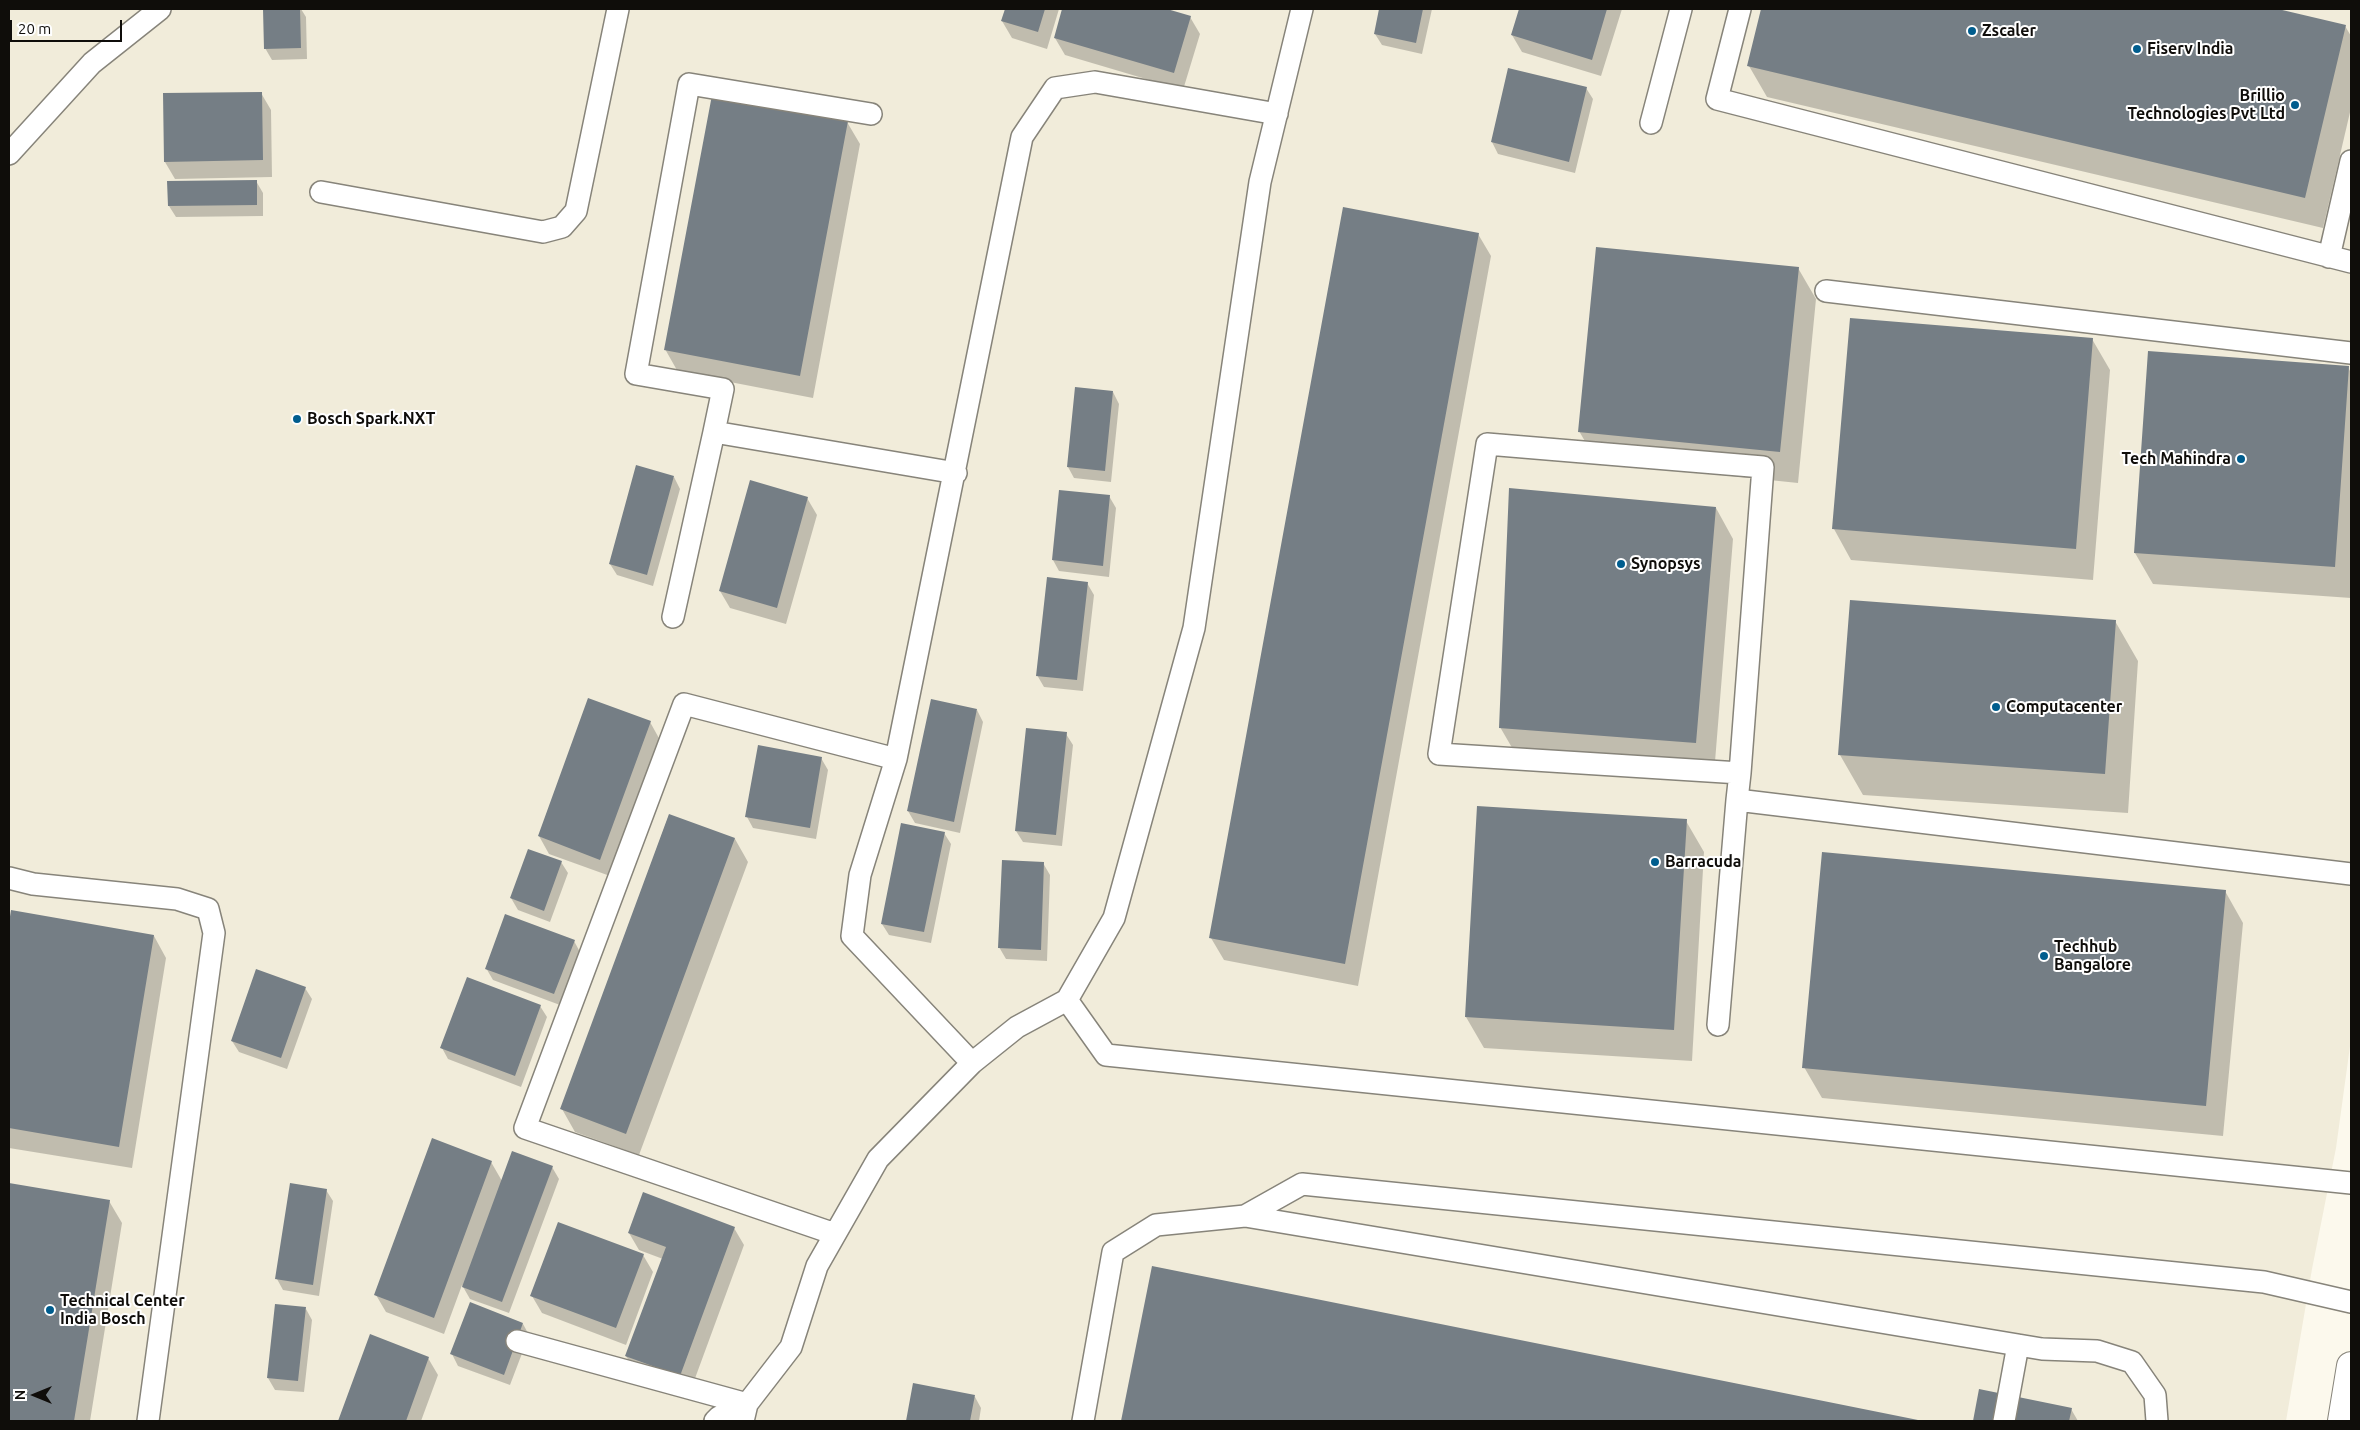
<!DOCTYPE html>
<style>
body{margin:0}
#map{position:relative;width:2360px;height:1430px;overflow:hidden;background:#fcf9ed;font-family:Ubuntu,sans-serif}
canvas{display:block}
.frame{position:absolute;inset:0;border:10px solid #0f0d0a;pointer-events:none}
.north{position:absolute;left:10px;top:1370px;width:50px;height:50px;-webkit-text-stroke:4px #fff;paint-order:stroke;rotate:270deg;font-size:14px;font-weight:700;line-height:20px;text-align:center;color:#0f0d0a}
.north::after{content:'';display:block;margin:auto;width:18px;height:22px;background:#0f0d0a;clip-path:polygon(50% 0,100% 100%,50% 72%,0 100%)}
.scale{position:absolute;left:10px;top:20px;width:112px;height:22px;box-sizing:border-box;border:2px solid #0f0d0a;border-top:0;padding-left:6px;font-size:15px;line-height:18px;white-space:nowrap;color:#0f0d0a;-webkit-text-stroke:4px #fff;paint-order:stroke}
</style>
<div id="map">
<canvas width="2360" height="1430"></canvas>
<div class="frame"></div>
<div class="north">N</div>
<div class="scale">20 m</div>
</div>
<script>
const ctx = document.querySelector('canvas').getContext('2d');
ctx.lineJoin = 'round';
function fill(path, color) {
  ctx.fillStyle = color;
  ctx.fill(path, 'evenodd');
}
function trace(path, color, width, dash) {
  ctx.strokeStyle = color;
  ctx.lineWidth = width;
  ctx.lineCap = dash ? 'butt' : 'round';
  ctx.setLineDash(dash || []);
  ctx.stroke(path);
}
function label(font, color, halo, rows, align = 'center') {
  ctx.font = font + ' Ubuntu,sans-serif';
  ctx.lineWidth = 4;
  ctx.setLineDash([]);
  ctx.textBaseline = 'middle';
  ctx.strokeStyle = halo;
  ctx.fillStyle = color;
  for (const [text, x, y, turn = 0] of rows) {
    ctx.save();
    ctx.translate(x, y);
    ctx.rotate((+turn || 0) * Math.PI / 180);
    ctx.textAlign = isNaN(turn) ? turn : align;
    if (halo) ctx.strokeText(text, 0, 0);
    ctx.fillText(text, 0, 0);
    ctx.restore();
  }
}
const built = new Path2D(`
 M 9,9 L 2351,9 L 2351,1039 L 2336,1148 L 2312,1269 L 2286,1421 L 9,1421 Z`);
const shadow = new Path2D(`
 M 265,9 L 301,9 L 306,17 L 307,59 L 272,60 L 265,48 Z
 M 1006,9 L 1059,9 L 1047,49 L 1012,38 L 1002,21 Z
 M 1064,9 L 1162,9 L 1190,17 L 1200,34 L 1183,90 L 1065,55 L 1055,38 Z
 M 1381,9 L 1432,9 L 1422,54 L 1382,45 L 1375,34 Z
 M 1520,9 L 1622,9 L 1601,76 L 1522,52 L 1512,35 Z
 M 1762,9 L 2273,9 L 2345,26 L 2351,36 L 2351,108 L 2323,228 L 1767,97 L 1749,66 Z
 M 1586,88 L 1593,99 L 1575,173 L 1498,154 L 1492,142 Z
 M 261,93 L 271,110 L 272,177 L 175,179 L 165,162 Z
 M 847,122 L 860,144 L 813,398 L 678,372 L 665,349 Z
 M 256,181 L 263,193 L 263,216 L 176,217 L 169,206 Z
 M 1478,234 L 1491,256 L 1358,986 L 1224,960 L 1211,938 Z
 M 1798,268 L 1816,299 L 1798,483 L 1597,462 L 1579,431 Z
 M 2092,339 L 2110,370 L 2093,580 L 1851,560 L 1834,529 Z
 M 2348,367 L 2351,373 L 2351,598 L 2153,584 L 2135,553 Z
 M 1113,392 L 1119,404 L 1111,482 L 1074,478 L 1068,467 Z
 M 674,477 L 680,489 L 653,586 L 617,575 L 610,564 Z
 M 1109,496 L 1116,508 L 1109,577 L 1059,571 L 1053,560 Z
 M 807,498 L 817,515 L 786,624 L 730,608 L 720,591 Z
 M 1716,508 L 1733,539 L 1714,774 L 1518,758 L 1500,727 Z
 M 1087,583 L 1094,595 L 1083,691 L 1044,687 L 1037,675 Z
 M 2115,621 L 2138,661 L 2128,813 L 1863,795 L 1840,755 Z
 M 977,710 L 983,722 L 960,833 L 915,823 L 908,811 Z
 M 650,722 L 660,740 L 610,876 L 549,854 L 539,836 Z
 M 1066,734 L 1073,745 L 1062,846 L 1023,842 L 1016,831 Z
 M 821,758 L 828,770 L 816,839 L 753,828 L 747,817 Z
 M 1479,808 L 1686,821 L 1704,852 L 1692,1061 L 1484,1048 L 1466,1017 Z
 M 669,815 L 735,839 L 748,862 L 639,1155 L 575,1132 L 562,1109 Z
 M 944,833 L 951,844 L 931,943 L 889,935 L 882,924 Z
 M 561,862 L 568,873 L 550,922 L 518,910 L 511,898 Z
 M 1043,863 L 1050,875 L 1047,961 L 1006,959 L 999,947 Z
 M 2225,891 L 2243,923 L 2223,1136 L 1822,1098 L 1804,1067 Z
 M 12,912 L 154,936 L 166,958 L 132,1168 L 9,1148 L 9,931 Z
 M 574,941 L 580,952 L 560,1005 L 493,980 L 486,968 Z
 M 305,988 L 312,999 L 287,1069 L 239,1052 L 232,1041 Z
 M 540,1006 L 547,1017 L 521,1087 L 448,1059 L 442,1048 Z
 M 491,1162 L 502,1181 L 552,1167 L 559,1179 L 509,1313 L 470,1299 L 462,1285 L 444,1334 L 386,1312 L 376,1295 Z
 M 9,1184 L 109,1201 L 122,1223 L 90,1421 L 9,1421 Z
 M 326,1190 L 333,1201 L 319,1296 L 283,1290 L 277,1279 Z
 M 734,1228 L 744,1245 L 690,1392 L 636,1373 L 626,1356 L 663,1259 L 639,1250 L 629,1233 Z
 M 643,1255 L 653,1272 L 626,1345 L 542,1313 L 532,1296 Z
 M 1153,1267 L 1916,1421 L 1123,1421 Z
 M 306,1309 L 312,1320 L 304,1392 L 275,1390 L 268,1378 Z
 M 523,1324 L 529,1335 L 510,1385 L 458,1366 L 452,1354 Z
 M 371,1336 L 428,1358 L 438,1375 L 421,1421 L 340,1421 Z
 M 914,1385 L 975,1397 L 981,1408 L 979,1421 L 907,1421 Z
 M 1980,1391 L 2071,1409 L 2078,1421 L 1974,1421 Z`);
const building = new Path2D(`
 M 263,9 L 300,9 L 301,48 L 264,49 Z
 M 1005,9 L 1045,9 L 1038,32 L 1001,21 Z
 M 1062,9 L 1167,9 L 1191,16 L 1174,73 L 1054,38 Z
 M 1379,9 L 1423,9 L 1416,43 L 1374,34 Z
 M 1519,9 L 1607,9 L 1592,60 L 1511,35 Z
 M 1761,9 L 2278,9 L 2346,25 L 2305,198 L 1747,66 Z
 M 1508,68 L 1587,87 L 1569,162 L 1491,142 Z
 M 262,92 L 263,160 L 164,162 L 163,93 Z
 M 712,95 L 848,121 L 800,376 L 664,350 Z
 M 257,180 L 257,205 L 168,206 L 167,181 Z
 M 1343,207 L 1479,233 L 1345,964 L 1209,938 Z
 M 1596,247 L 1799,267 L 1780,452 L 1578,432 Z
 M 1850,318 L 2093,338 L 2076,549 L 1832,529 Z
 M 2148,351 L 2349,366 L 2335,567 L 2134,553 Z
 M 1075,387 L 1113,391 L 1105,471 L 1067,467 Z
 M 636,465 L 674,476 L 647,575 L 609,564 Z
 M 750,480 L 808,497 L 777,608 L 719,591 Z
 M 1509,488 L 1716,507 L 1696,743 L 1499,728 Z
 M 1059,490 L 1110,495 L 1103,566 L 1052,560 Z
 M 1047,577 L 1088,582 L 1077,680 L 1036,676 Z
 M 1850,600 L 2116,620 L 2105,774 L 1838,755 Z
 M 588,698 L 651,721 L 600,860 L 538,836 Z
 M 931,699 L 977,709 L 954,822 L 907,811 Z
 M 1026,728 L 1067,732 L 1056,835 L 1015,831 Z
 M 758,745 L 822,757 L 810,828 L 745,817 Z
 M 1477,806 L 1687,819 L 1674,1030 L 1465,1017 Z
 M 669,814 L 735,838 L 626,1134 L 560,1109 Z
 M 901,823 L 945,832 L 924,932 L 881,924 Z
 M 528,849 L 562,861 L 544,911 L 510,898 Z
 M 1822,852 L 2226,890 L 2206,1106 L 1802,1068 Z
 M 1002,860 L 1044,862 L 1041,950 L 998,948 Z
 M 11,910 L 154,935 L 119,1147 L 9,1128 L 9,923 Z
 M 505,914 L 575,940 L 554,994 L 485,969 Z
 M 256,969 L 306,987 L 281,1058 L 231,1041 Z
 M 467,977 L 541,1005 L 515,1076 L 440,1048 Z
 M 432,1138 L 492,1161 L 434,1318 L 374,1295 Z
 M 512,1151 L 553,1166 L 502,1302 L 462,1287 Z
 M 9,1183 L 110,1200 L 74,1421 L 9,1421 Z
 M 290,1183 L 327,1189 L 313,1285 L 275,1279 Z
 M 643,1192 L 735,1227 L 680,1376 L 625,1356 L 666,1247 L 628,1233 Z
 M 558,1222 L 644,1254 L 616,1328 L 530,1296 Z
 M 1152,1266 L 1918,1420 L 1918,1421 L 1121,1421 Z
 M 470,1302 L 523,1323 L 504,1375 L 450,1354 Z
 M 275,1304 L 306,1307 L 298,1381 L 267,1378 Z
 M 370,1334 L 429,1357 L 406,1421 L 338,1421 Z
 M 913,1383 L 975,1395 L 970,1421 L 906,1421 Z
 M 1979,1389 L 2072,1408 L 2069,1421 L 1973,1421 Z`);
const service = new Path2D(`
 M 1740,9 L 1717,99 L 2351,262
 M 1651,123 L 1681,9
 M 9,154 L 92,63 L 160,9
 M 321,192 L 543,232 L 562,227 L 576,211 L 618,9
 M 2329,257 L 2351,161
 M 1826,291 L 2351,353
 M 714,432 L 723,389 L 636,374 L 689,84 L 871,114
 M 673,617 L 714,432 L 956,473
 M 896,759 L 1022,137 L 1055,88 L 1095,82 L 1277,114
 M 1737,800 L 1740,773 L 1763,467 L 1487,444 L 1439,754 L 1740,773
 M 9,878 L 33,884 L 177,899 L 208,909 L 214,933 L 148,1421
 M 1067,1000 L 1114,918 L 1194,628 L 1260,182 L 1302,9
 M 1718,1025 L 1737,800 L 2351,874
 M 1245,1216 L 1302,1184 L 2264,1282 L 2351,1302
 M 835,1234 L 525,1128 L 684,704 L 896,759 L 860,875 L 852,936 L 972,1063
 M 517,1341 L 747,1404
 M 715,1421 L 719,1417 L 747,1404
 M 743,1421 L 747,1404 L 791,1347 L 817,1266 L 878,1159 L 972,1063 L 1017,1027 L 1067,1000 L 1106,1055 L 2351,1183
 M 1083,1421 L 1113,1252 L 1156,1225 L 1245,1216 L 2042,1349 L 2097,1351 L 2132,1362 L 2155,1395 L 2157,1421
 M 2004,1421 L 2018,1345`);
const primary = new Path2D(`
 M 2342,1421 L 2351,1366`);
const markers = [
 [1972,31,5,"#005d8e"],
 [2137,49,5,"#005d8e"],
 [2295,105,5,"#005d8e"],
 [297,419,5,"#005d8e"],
 [2241,459,5,"#005d8e"],
 [1621,564,5,"#005d8e"],
 [1996,707,5,"#005d8e"],
 [1655,862,5,"#005d8e"],
 [2044,956,5,"#005d8e"],
 [50,1310,5,"#005d8e"]
];
const poiNames = [
 ["Zscaler",1982,31],
 ["Fiserv India",2147,49],
 ["Brillio",2285,96,"right"],
 ["Technologies Pvt Ltd",2285,114,"right"],
 ["Bosch Spark.NXT",307,419],
 ["Tech Mahindra",2231,459,"right"],
 ["Synopsys",1631,564],
 ["Computacenter",2006,707],
 ["Barracuda",1665,862],
 ["Techhub",2054,947],
 ["Bangalore",2054,965],
 ["Technical Center",60,1301],
 ["India Bosch",60,1319]
];
fill(built, '#f1ecda');
fill(shadow, '#0003');
fill(building, '#757e85');
trace(service, '#87847a', 24);
trace(primary, '#87847a', 30);
trace(service, '#fff', 21);
trace(primary, '#fff', 28);
for (const [x, y, r, color] of markers) {
  const dot = new Path2D();
  dot.arc(x, y, r, 0, 2 * Math.PI);
  ctx.fillStyle = color;
  ctx.fill(dot);
  trace(dot, '#fff', 2);
}
label('bold 16px', '#0f0d0a', '#fff', poiNames, 'left');
</script>
